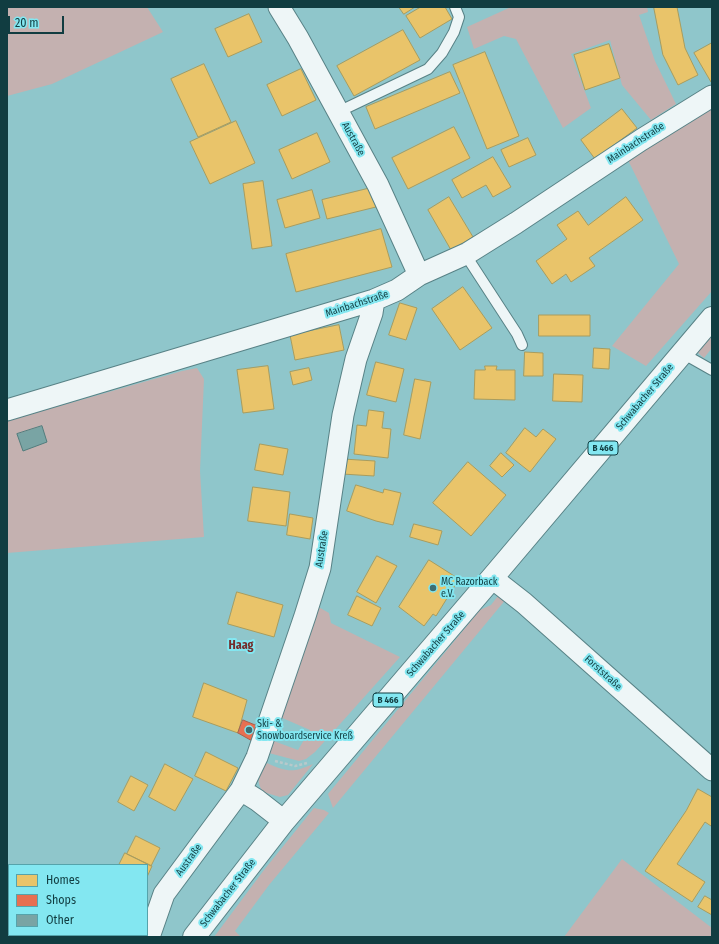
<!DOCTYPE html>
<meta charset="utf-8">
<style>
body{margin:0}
#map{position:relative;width:719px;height:944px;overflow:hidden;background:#8fc6cb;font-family:"Fira Sans Condensed",sans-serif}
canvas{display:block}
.frame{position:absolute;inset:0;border:8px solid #113d41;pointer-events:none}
.legend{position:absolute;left:8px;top:864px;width:140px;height:72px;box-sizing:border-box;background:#83e7f1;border:1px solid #55a3ab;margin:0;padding:5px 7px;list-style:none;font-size:12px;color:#113d41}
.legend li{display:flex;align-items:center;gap:8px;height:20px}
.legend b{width:20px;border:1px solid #55a3ab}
.scale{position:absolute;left:8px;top:16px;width:56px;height:18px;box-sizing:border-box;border:2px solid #113d41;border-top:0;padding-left:5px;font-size:12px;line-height:14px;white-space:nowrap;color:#113d41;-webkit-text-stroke:3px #83e7f1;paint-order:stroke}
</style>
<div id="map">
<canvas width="719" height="944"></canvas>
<div class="frame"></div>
<ul class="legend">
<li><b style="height:11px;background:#e9c46a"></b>Homes</li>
<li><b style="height:11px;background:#e76f51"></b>Shops</li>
<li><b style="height:11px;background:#79a4a4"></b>Other</li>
</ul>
<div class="scale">20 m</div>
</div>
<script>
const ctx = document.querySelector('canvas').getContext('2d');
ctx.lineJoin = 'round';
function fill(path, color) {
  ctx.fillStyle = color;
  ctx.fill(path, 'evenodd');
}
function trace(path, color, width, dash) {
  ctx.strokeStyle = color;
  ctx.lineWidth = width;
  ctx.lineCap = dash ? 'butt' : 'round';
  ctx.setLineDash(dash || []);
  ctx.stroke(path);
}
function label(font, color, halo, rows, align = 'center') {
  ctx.font = font + ' "Fira Sans Condensed",sans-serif';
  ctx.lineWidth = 4;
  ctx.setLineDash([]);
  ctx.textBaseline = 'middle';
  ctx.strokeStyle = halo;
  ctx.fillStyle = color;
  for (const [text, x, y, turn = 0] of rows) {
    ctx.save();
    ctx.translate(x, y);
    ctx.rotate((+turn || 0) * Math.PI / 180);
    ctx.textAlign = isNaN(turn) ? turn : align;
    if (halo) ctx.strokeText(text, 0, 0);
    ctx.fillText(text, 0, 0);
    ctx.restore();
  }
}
const green = new Path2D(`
 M 7,7 L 147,7 L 163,32 L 52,84 L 7,96 Z
 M 511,7 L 647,7 L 648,12 L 639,15 L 655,61 L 676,104 L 651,120 L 622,85 L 610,40 L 571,54 L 591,108 L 563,128 L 516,39 L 504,36 L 474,49 L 467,27 Z
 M 712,106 L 712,291 L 646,366 L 612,346 L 679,264 L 627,158 Z
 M 712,336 L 712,348 L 704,358 L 697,352 Z
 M 197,368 L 204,379 L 200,471 L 204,537 L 7,553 L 7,421 L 182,371 Z
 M 504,588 L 507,598 L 333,808 L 328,794 L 480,610 L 491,605 Z
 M 315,605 L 329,613 L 331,623 L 400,657 L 315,752 L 306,759 L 299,761 L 265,752 L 271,740 L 298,750 L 310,730 L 280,717 Z
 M 267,763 C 287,772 293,773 313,764 L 288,795 L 280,797 L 263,792 C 255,779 259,775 267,763 Z
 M 314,808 L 324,810 L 329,813 L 269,885 L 235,931 L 241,937 L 214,937 L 264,870 Z
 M 622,859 L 712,928 L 712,937 L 564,937 Z
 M 7,894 L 9,894 L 9,935 L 48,935 L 47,937 L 7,937 Z`);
const homes = new Path2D(`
 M 399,7 L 415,7 L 404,14 Z
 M 421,7 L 445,7 L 452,19 L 420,38 L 406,16 Z
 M 654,7 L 677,7 L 685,48 L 698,75 L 678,85 L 663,55 Z
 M 249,14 L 262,42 L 228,57 L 215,29 Z
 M 403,30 L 420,60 L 354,96 L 337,66 Z
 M 712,43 L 712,82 L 711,82 L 694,53 Z
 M 609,44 L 620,78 L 585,90 L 574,55 Z
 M 485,52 L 519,136 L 487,149 L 453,65 Z
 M 204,64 L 231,122 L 198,137 L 171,79 Z
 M 301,69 L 316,100 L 282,116 L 267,85 Z
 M 450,72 L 460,93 L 375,129 L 366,107 Z
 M 622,109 L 637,128 L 595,159 L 581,140 Z
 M 236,121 L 255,163 L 210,184 L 190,142 Z
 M 454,127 L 470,158 L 408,189 L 392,158 Z
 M 317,133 L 330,162 L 292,179 L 279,150 Z
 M 528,138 L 536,155 L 509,167 L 501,150 Z
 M 493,157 L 511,187 L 493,197 L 486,185 L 462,198 L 452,180 Z
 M 263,181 L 272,246 L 252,249 L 243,184 Z
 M 371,188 L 376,207 L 327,219 L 322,200 Z
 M 312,190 L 320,218 L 285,228 L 277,200 Z
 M 449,197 L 473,237 L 451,250 L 428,210 Z
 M 626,197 L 643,220 L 589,258 L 595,266 L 571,282 L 566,274 L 552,284 L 536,261 L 567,239 L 557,225 L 578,211 L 588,225 Z
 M 381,229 L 392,267 L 296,292 L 286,254 Z
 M 463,287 L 492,328 L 460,350 L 432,309 Z
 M 400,303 L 417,308 L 406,340 L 389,335 Z
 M 539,315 L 590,315 L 590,336 L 539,336 Z
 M 339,325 L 344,350 L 295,360 L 290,335 Z
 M 594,348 L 610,349 L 609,369 L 593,368 Z
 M 525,352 L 543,353 L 543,376 L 524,376 Z
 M 376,362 L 404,369 L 396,402 L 367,395 Z
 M 268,366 L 274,409 L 243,413 L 237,370 Z
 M 485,366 L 497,366 L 496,370 L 515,370 L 515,400 L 474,399 L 475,370 L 485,370 Z
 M 309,368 L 312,380 L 293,385 L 290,372 Z
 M 554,374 L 583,375 L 582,402 L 553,401 Z
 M 415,379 L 431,382 L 420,439 L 404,435 Z
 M 369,410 L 384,412 L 382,428 L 391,429 L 388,458 L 354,454 L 357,425 L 366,426 Z
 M 525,428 L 536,437 L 543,429 L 556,439 L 530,472 L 506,453 Z
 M 260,444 L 288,449 L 283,475 L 255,470 Z
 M 501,453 L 514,465 L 502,477 L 490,466 Z
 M 343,459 L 375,461 L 374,476 L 342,474 Z
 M 468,462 L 506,495 L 471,536 L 433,503 Z
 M 356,485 L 383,493 L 384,489 L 401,493 L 393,525 L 376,521 L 347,511 Z
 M 253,487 L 290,492 L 286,526 L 248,521 Z
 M 290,514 L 313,518 L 310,539 L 287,535 Z
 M 414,524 L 442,531 L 438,545 L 410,537 Z
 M 377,556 L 397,566 L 376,603 L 357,592 Z
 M 429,560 L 459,579 L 436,616 L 433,614 L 424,626 L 399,607 Z
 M 237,592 L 283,605 L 274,637 L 228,624 Z
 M 357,596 L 381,608 L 372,626 L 348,615 Z
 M 204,683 L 247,700 L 238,733 L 193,717 Z
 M 206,752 L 238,768 L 226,791 L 195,776 Z
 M 165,764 L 193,779 L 175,811 L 149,797 Z
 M 131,776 L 148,785 L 134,811 L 118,802 Z
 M 698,789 L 712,797 L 712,824 L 711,826 L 705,822 L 677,864 L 705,882 L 692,902 L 645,871 L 686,811 Z
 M 136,836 L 160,848 L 151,866 L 127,854 Z
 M 125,853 L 152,866 L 147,877 L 147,865 L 119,865 Z
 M 705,896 L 712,900 L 712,915 L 698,907 Z
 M 91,935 L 119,935 L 119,937 L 90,937 Z`);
const shops = new Path2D(`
 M 243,720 L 260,727 L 254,742 L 238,733 Z`);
const building = new Path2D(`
 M 42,426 L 47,442 L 23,451 L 17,434 Z`);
const path = new Path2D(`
 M 275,761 L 295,766 L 307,763`);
const lane = new Path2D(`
 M 338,112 L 428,69 L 442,53 L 454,32 L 459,17 L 455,7
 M 465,254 L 517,334 L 522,345
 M 682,353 L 712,370`);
const street = new Path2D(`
 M 279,7 L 298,38 L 378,185 L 419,275
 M 7,410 L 374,300 L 397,290 L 419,275 L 468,253 L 516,223 L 641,140 L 712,96
 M 492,578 L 524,603 L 712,770
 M 241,790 L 257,800 L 284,821
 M 149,937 L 164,894 L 241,790 L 257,757 L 305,616 L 320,568 L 343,415 L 356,359 L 372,313 L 374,300`);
const primary = new Path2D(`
 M 194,937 L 284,821 L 492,578 L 712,318`);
const markers = [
 [433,588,4,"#3d6d71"],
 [249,730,4,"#3d6d71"]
];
const shields = [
 [603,448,30],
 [388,700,30]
];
const shieldNames = [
 ["B 466",603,448],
 ["B 466",388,700]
];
const streetNames = [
 ["Austraße",353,139,61],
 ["Mainbachstraße",636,143,-33],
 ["Mainbachstraße",357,304,-18],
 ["Schwabacher Straße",645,397,-50],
 ["Austraße",322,549,-81],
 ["Schwabacher Straße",436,644,-49],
 ["Forststraße",603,673,42],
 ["Austraße",189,860,-54],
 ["Schwabacher Straße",228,893,-52]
];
const poiNames = [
 ["MC Razorback",441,582],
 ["e.V.",441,594],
 ["Ski- &",257,724],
 ["Snowboardservice Kreß",257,736]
];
const quarterNames = [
 ["Haag",241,646]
];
fill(green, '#c4b1b0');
fill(homes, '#e9c46a');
trace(homes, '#a89c5e', 1);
fill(shops, '#e76f51');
trace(shops, '#a7604c', 1);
fill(building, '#79a4a4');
trace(building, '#527d7d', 1);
trace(lane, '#588286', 12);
trace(street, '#588286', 23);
trace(primary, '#588286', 24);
trace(path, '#b8c9cb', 2.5, [3, 2]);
trace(lane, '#eef6f7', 10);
trace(street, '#eef6f7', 21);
trace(primary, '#eef6f7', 22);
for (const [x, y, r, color] of markers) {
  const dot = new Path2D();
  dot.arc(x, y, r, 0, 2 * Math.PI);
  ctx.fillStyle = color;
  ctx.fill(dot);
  trace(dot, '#83e7f1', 1.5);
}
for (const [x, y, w] of shields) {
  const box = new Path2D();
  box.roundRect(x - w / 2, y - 7, w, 14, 3);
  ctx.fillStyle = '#83e7f1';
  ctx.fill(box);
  trace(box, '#113d41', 1);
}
label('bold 9px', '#113d41', null, shieldNames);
label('10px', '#113d41', '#83e7f1', streetNames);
label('10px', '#113d41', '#83e7f1', poiNames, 'left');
label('bold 12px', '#742e2c', '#83e7f1', quarterNames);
</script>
